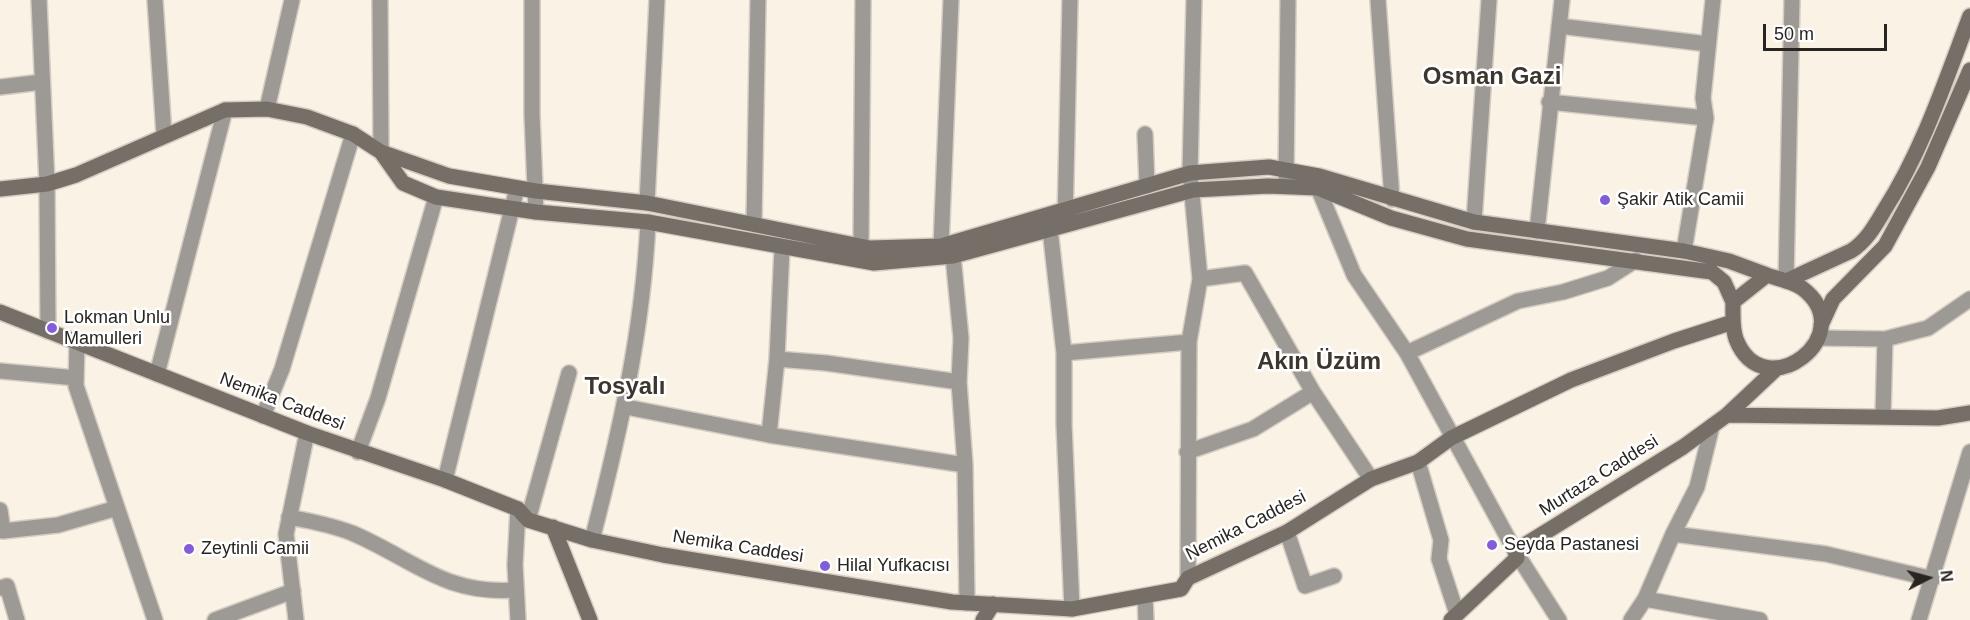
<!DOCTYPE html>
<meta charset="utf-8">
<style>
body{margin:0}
#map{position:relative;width:1970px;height:620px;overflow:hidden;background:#fbf2e6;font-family:Helvetica,sans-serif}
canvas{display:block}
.north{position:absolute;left:1898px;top:548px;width:60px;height:60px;-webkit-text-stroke:4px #fff;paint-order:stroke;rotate:84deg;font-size:16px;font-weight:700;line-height:24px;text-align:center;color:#282521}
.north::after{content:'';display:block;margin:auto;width:21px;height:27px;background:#282521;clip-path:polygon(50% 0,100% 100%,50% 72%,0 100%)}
.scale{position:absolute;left:1763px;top:24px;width:124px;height:27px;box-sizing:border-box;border:3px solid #282521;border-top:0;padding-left:8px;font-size:18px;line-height:21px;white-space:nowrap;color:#282521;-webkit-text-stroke:4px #fff;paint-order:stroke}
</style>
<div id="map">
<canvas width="1970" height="620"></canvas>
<div class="north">N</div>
<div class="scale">50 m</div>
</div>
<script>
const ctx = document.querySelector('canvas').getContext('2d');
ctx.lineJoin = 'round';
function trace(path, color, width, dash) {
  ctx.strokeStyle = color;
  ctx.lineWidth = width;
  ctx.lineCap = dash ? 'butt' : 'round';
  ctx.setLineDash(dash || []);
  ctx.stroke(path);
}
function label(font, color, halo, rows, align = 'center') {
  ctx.font = font + ' Helvetica,sans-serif';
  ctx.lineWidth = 5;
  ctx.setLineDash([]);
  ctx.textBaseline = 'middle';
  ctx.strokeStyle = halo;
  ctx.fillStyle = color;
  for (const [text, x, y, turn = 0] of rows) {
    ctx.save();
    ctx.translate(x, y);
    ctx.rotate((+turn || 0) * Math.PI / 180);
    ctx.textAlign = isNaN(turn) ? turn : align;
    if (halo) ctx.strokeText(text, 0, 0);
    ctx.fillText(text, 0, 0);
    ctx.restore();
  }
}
const street = new Path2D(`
 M 39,0 L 47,184 L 48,331
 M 155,0 L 164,135
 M 380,0 L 381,152
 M 532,0 L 532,115 L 536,212
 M 1378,0 L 1392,199
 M 1559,26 L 1708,44
 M 0,87 L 42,82
 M 1549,102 L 1706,118
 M 267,109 L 292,0
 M 1145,134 L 1147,186
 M 1286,183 L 1288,0
 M 1318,188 L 1354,275 L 1407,353 L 1515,551 L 1559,620
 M 647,203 L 657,0
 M 1065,222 L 1070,0
 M 1474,222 L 1489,0
 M 754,223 L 758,0
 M 1050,229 L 1064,353 L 1064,424 L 1072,609
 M 1537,231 L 1562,0
 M 861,245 L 863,0
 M 941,246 L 951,0
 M 1684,251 L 1706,118 L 1703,98 L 1713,0
 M 953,256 L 961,338 L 959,382 L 965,465 L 967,603
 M 1200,279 L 1245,273 L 1313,392 L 1371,479
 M 1786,281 L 1792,0
 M 1818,338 L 1885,339 L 1928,328 L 1970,299
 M 77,342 L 76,386 L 155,620
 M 1064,353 L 1189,342
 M 1407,353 L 1518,301 L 1563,292 L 1608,278 L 1636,260
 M 777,359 L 826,363 L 959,382
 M 0,371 L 76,378
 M 157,374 L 225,110
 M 626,407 L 769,435 L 965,465
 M 263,416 L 282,369 L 353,134
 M 1883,416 L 1885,339
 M 769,435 L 777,359 L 782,247
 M 358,452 L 378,398 L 436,197
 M 1187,452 L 1253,429 L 1313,392
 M 1418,462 L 1441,540 L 1439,559 L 1457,614
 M 445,480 L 517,188
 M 518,509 L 515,565 L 518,620
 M 0,510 L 3,531 L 58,525 L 117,508
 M 289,517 C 310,521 332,525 352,533 C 413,559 444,595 515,590
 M 528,520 L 569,373
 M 1287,532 L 1305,586 L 1334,576
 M 1673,534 L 1826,554 L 1933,579
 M 592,540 C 619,435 643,331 648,222
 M 1188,578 L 1189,342 L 1200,279 L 1190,173 L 1194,0
 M 0,588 L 7,586 L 17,620
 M 1145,596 L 1146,620
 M 1645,599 L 1760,620
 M 215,620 L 293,591
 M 296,620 L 286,534 L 307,433
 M 1631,620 L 1645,599 L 1673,534 L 1697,487 L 1712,426
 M 1919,620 L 1970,452`);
const secondary = new Path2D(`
 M 381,152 L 403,183 L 436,197 L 536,212 L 648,222 L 874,263 L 953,256 L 1193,190 L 1268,186 L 1318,188 L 1391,218 L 1467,239 L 1712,272 L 1724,282 L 1733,302
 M 0,189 L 47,184 L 76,175 L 225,110 L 267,109 L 307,117 L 353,134 L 381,152 L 449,176 L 536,191 L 647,203 L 870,248 L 941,246 L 1190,173 L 1269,167 L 1319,176 L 1474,222 L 1684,251 L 1729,261 L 1767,275
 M 1767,275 C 1778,279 1792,281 1802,288 C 1863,334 1764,410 1736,339 C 1732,328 1733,314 1733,302 Z
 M 1786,281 L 1851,251 C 1867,241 1876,224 1885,209 C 1923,149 1945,82 1970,16
 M 0,312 L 307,433 L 445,480 L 518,509 L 528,520 L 592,540 L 663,555 L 952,602 L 1072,609 L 1181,589 L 1188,578 L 1287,532 L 1371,479 L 1418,462 L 1451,438 L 1571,380 L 1674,341 L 1733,322
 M 1821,325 L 1833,299 L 1885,246 L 1928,167 L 1970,70
 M 1727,415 L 1938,418 L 1970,413
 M 553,527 L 590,620
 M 983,620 L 993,604
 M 1451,620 L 1517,558 L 1515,551 L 1683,447 L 1727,415 L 1777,368`);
const markers = [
 [1605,200,6,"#835dd7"],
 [52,328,6,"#835dd7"],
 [1492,545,6,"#835dd7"],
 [189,549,6,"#835dd7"],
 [825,566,6,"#835dd7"]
];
const poiNames = [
 ["Şakir Atik Camii",1617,200],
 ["Lokman Unlu",64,318],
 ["Mamulleri",64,339],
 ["Seyda Pastanesi",1504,545],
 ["Zeytinli Camii",201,549],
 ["Hilal Yufkacısı",837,566]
];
const streetNames = [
 ["Nemika Caddesi",282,402,21],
 ["Murtaza Caddesi",1599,476,-32],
 ["Nemika Caddesi",1246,526,-27],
 ["Nemika Caddesi",738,547,9]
];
const districtNames = [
 ["Osman Gazi",1492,77],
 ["Akın Üzüm",1319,362],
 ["Tosyalı",625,387]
];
trace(street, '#d5cdc3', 18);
trace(secondary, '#d5cdc3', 18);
trace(street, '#9d9a95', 15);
trace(secondary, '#756f68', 15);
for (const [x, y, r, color] of markers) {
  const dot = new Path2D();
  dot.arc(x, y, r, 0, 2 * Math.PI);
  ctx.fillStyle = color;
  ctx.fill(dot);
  trace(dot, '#fff', 2);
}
label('18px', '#282521', '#fff', poiNames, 'left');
label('18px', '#282521', '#fff', streetNames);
label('bold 24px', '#3d362d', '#fff', districtNames);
</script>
